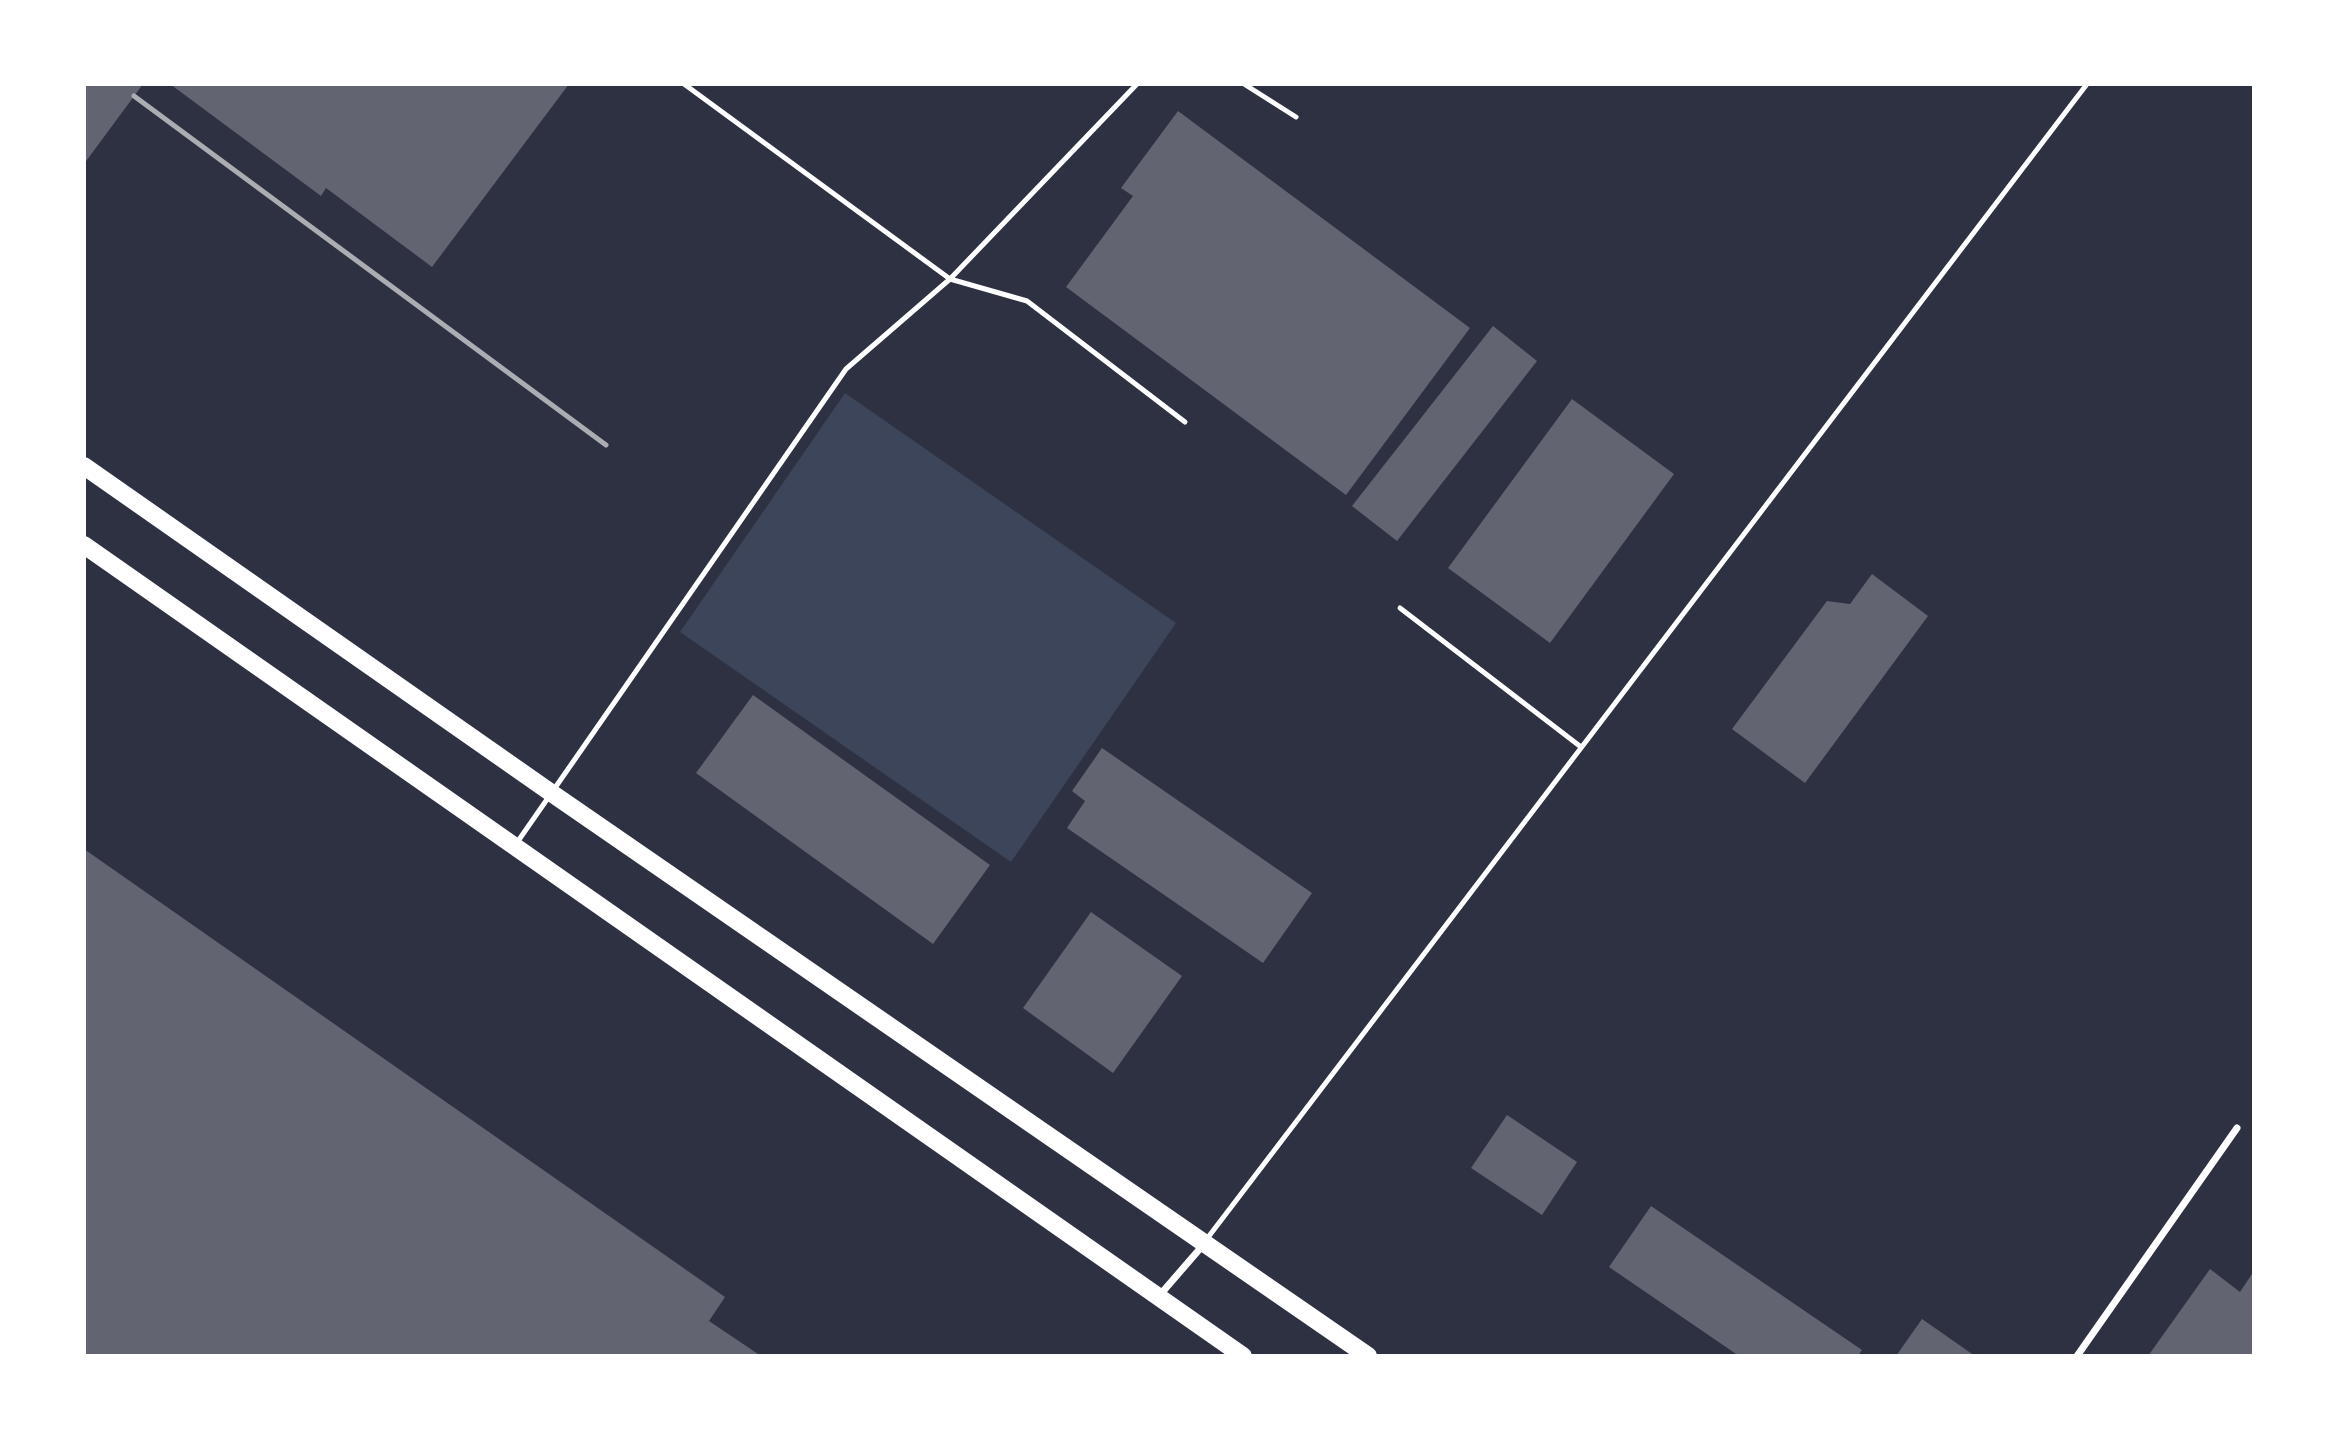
<!DOCTYPE html>
<style>
body{margin:0}
#map{position:relative;width:2338px;height:1440px;overflow:hidden;background:#2d3142;font-family:Overpass,sans-serif}
canvas{display:block}
.frame{position:absolute;inset:0;border:86px solid #fff;pointer-events:none}
</style>
<div id="map">
<canvas width="2338" height="1440"></canvas>
<div class="frame"></div>
</div>
<script>
const ctx = document.querySelector('canvas').getContext('2d');
ctx.lineJoin = 'round';
function fill(path, color) {
  ctx.fillStyle = color;
  ctx.fill(path, 'evenodd');
}
function trace(path, color, width, dash) {
  ctx.strokeStyle = color;
  ctx.lineWidth = width;
  ctx.lineCap = dash ? 'butt' : 'round';
  ctx.setLineDash(dash || []);
  ctx.stroke(path);
}
const green = new Path2D(`
 M 845,393 L 1176,623 L 1011,862 L 680,632 Z`);
const building = new Path2D(`
 M 84,84 L 143,84 L 84,164 Z
 M 170,84 L 569,84 L 432,267 L 326,188 L 321,196 Z
 M 1178,111 L 1470,328 L 1346,495 L 1066,287 L 1133,196 L 1121,188 Z
 M 1493,326 L 1537,361 L 1397,541 L 1352,506 Z
 M 1572,399 L 1674,474 L 1550,643 L 1448,568 Z
 M 1872,574 L 1928,616 L 1805,783 L 1732,729 L 1827,601 L 1850,604 Z
 M 753,695 L 990,865 L 933,944 L 696,773 Z
 M 1102,748 L 1312,893 L 1263,963 L 1067,828 L 1085,801 L 1072,791 Z
 M 84,849 L 725,1297 L 709,1321 L 761,1356 L 84,1356 Z
 M 1091,912 L 1182,976 L 1113,1073 L 1023,1008 Z
 M 1507,1115 L 1577,1162 L 1542,1215 L 1471,1168 Z
 M 1651,1206 L 1862,1350 L 1858,1356 L 1739,1356 L 1609,1267 Z
 M 2210,1269 L 2240,1292 L 2254,1271 L 2254,1356 L 2148,1356 Z
 M 1922,1319 L 1975,1356 L 1896,1356 Z`);
const service = new Path2D(`
 M 684,84 L 950,279 L 1027,301 L 1185,422
 M 1244,84 L 1296,117
 M 1400,608 L 1581,747
 M 516,844 L 846,369 L 950,279 L 1137,84
 M 1206,1240 L 2087,84`);
const minor = new Path2D(`
 M 1159,1296 L 1204,1244
 M 2077,1356 L 2237,1128`);
const primary = new Path2D(`
 M 84,466 L 550,792 L 1368,1356
 M 84,545 L 1243,1356`);
const rail = new Path2D(`
 M 134,96 L 606,445`);
fill(green, '#3c4559');
fill(building, '#626471');
trace(service, '#fff', 5);
trace(minor, '#fff', 7);
trace(primary, '#fff', 18);
trace(rail, '#abadb3', 5);
</script>
